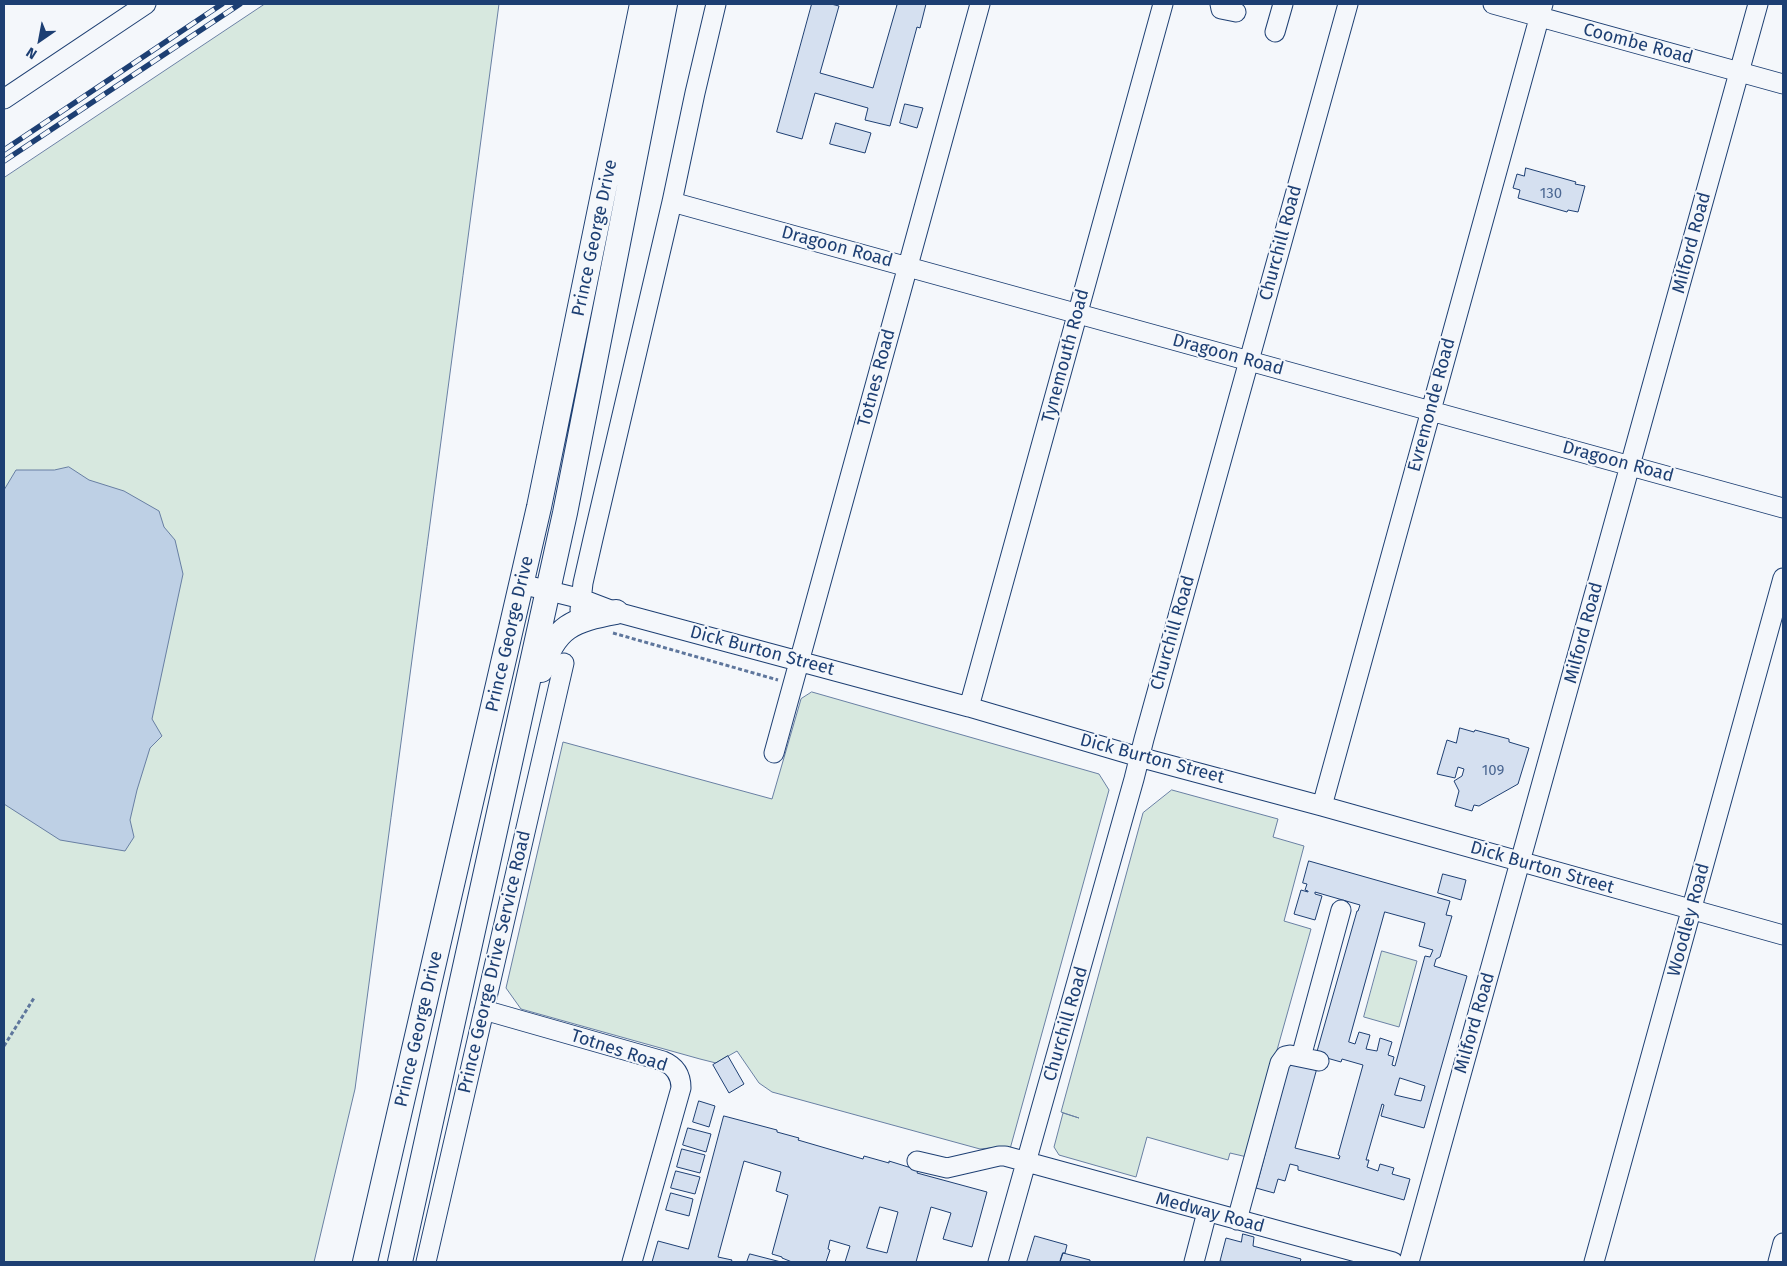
<!DOCTYPE html>
<style>
body{margin:0}
#map{position:relative;width:1787px;height:1266px;overflow:hidden;background:#f4f7fb;font-family:"Fira Sans",sans-serif}
canvas{display:block}
.frame{position:absolute;inset:0;border:5px solid #1d3f73;pointer-events:none}
.north{position:absolute;left:15px;top:15px;width:50px;height:50px;-webkit-text-stroke:4px #f4f7fb;paint-order:stroke;rotate:213deg;font-size:14px;font-weight:700;line-height:20px;text-align:center;color:#1d3f73}
.north::after{content:'';display:block;margin:auto;width:18px;height:22px;background:#1d3f73;clip-path:polygon(50% 0,100% 100%,50% 72%,0 100%)}
</style>
<div id="map">
<canvas width="1787" height="1266"></canvas>
<div class="frame"></div>
<div class="north">N</div>
</div>
<script>
const ctx = document.querySelector('canvas').getContext('2d');
ctx.lineJoin = 'round';
function fill(path, color) {
  ctx.fillStyle = color;
  ctx.fill(path, 'evenodd');
}
function trace(path, color, width, dash) {
  ctx.strokeStyle = color;
  ctx.lineWidth = width;
  ctx.lineCap = dash ? 'butt' : 'round';
  ctx.setLineDash(dash || []);
  ctx.stroke(path);
}
function label(font, color, halo, rows, align = 'center') {
  ctx.font = font + ' "Fira Sans",sans-serif';
  ctx.lineWidth = 4;
  ctx.setLineDash([]);
  ctx.textBaseline = 'middle';
  ctx.strokeStyle = halo;
  ctx.fillStyle = color;
  for (const [text, x, y, turn = 0] of rows) {
    ctx.save();
    ctx.translate(x, y);
    ctx.rotate((+turn || 0) * Math.PI / 180);
    ctx.textAlign = isNaN(turn) ? turn : align;
    if (halo) ctx.strokeText(text, 0, 0);
    ctx.fillText(text, 0, 0);
    ctx.restore();
  }
}
const green = new Path2D(`
 M 265,4 L 499,4 L 355,1089 L 314,1262 L 4,1262 L 4,178 Z
 M 812,692 L 1099,774 L 1109,790 L 1010,1149 L 999,1147 L 980,1149 L 772,1092 L 759,1083 L 737,1051 L 716,1063 L 700,1059 L 521,1009 L 506,988 L 563,742 L 772,799 L 801,699 Z
 M 1172,790 L 1278,819 L 1273,837 L 1304,846 L 1284,921 L 1311,929 L 1247,1157 L 1230,1153 L 1228,1160 L 1147,1137 L 1136,1177 L 1059,1155 L 1054,1147 L 1063,1113 L 1079,1118 L 1061,1112 L 1143,813 Z
 M 1382,951 L 1417,961 L 1399,1027 L 1364,1017 Z`);
const water = new Path2D(`
 M 69,467 L 89,480 L 124,491 L 159,511 L 164,527 L 175,540 L 183,574 L 152,719 L 162,736 L 150,748 L 137,790 L 130,820 L 134,837 L 125,851 L 60,840 L 4,804 L 4,490 L 16,470 L 54,470 Z`);
const building = new Path2D(`
 M 812,4 L 831,4 L 839,6 L 820,73 L 873,88 L 897,5 L 894,4 L 926,4 L 920,28 L 917,27 L 890,126 L 865,120 L 868,108 L 815,93 L 802,139 L 777,132 Z
 M 905,104 L 923,108 L 917,128 L 900,123 Z
 M 836,123 L 871,133 L 865,153 L 830,144 Z
 M 1526,168 L 1576,182 L 1575,184 L 1585,186 L 1578,212 L 1568,210 L 1567,212 L 1518,198 L 1520,190 L 1513,188 L 1517,174 L 1524,176 Z
 M 1460,728 L 1474,732 L 1475,730 L 1509,739 L 1509,742 L 1529,748 L 1518,784 L 1479,806 L 1474,805 L 1472,811 L 1455,806 L 1459,791 L 1454,781 L 1462,776 L 1464,769 L 1458,767 L 1455,778 L 1437,774 L 1447,740 L 1456,743 Z
 M 1309,861 L 1450,901 L 1446,915 L 1452,916 L 1440,957 L 1436,959 L 1434,966 L 1467,976 L 1424,1128 L 1381,1116 L 1384,1105 L 1382,1104 L 1366,1160 L 1369,1160 L 1367,1167 L 1378,1171 L 1380,1164 L 1394,1168 L 1392,1174 L 1410,1179 L 1404,1200 L 1298,1170 L 1298,1166 L 1290,1164 L 1285,1181 L 1278,1179 L 1274,1193 L 1256,1188 L 1290,1061 L 1317,1068 L 1295,1148 L 1339,1159 L 1340,1156 L 1338,1155 L 1363,1065 L 1342,1059 L 1341,1062 L 1316,1055 L 1357,911 L 1358,911 L 1360,905 L 1315,892 L 1315,894 L 1322,896 L 1315,920 L 1294,914 L 1301,890 L 1308,892 L 1308,891 L 1305,890 L 1307,884 L 1303,883 ZM 1385,912 L 1425,923 L 1419,946 L 1433,950 L 1430,957 L 1425,956 L 1395,1066 L 1392,1065 L 1394,1057 L 1388,1055 L 1392,1042 L 1380,1038 L 1377,1051 L 1366,1049 L 1370,1035 L 1359,1032 L 1355,1044 L 1349,1042 ZM 1400,1078 L 1425,1086 L 1421,1101 L 1395,1095 Z
 M 1443,874 L 1466,880 L 1461,900 L 1438,893 Z
 M 728,1056 L 744,1084 L 729,1093 L 713,1065 Z
 M 699,1101 L 715,1106 L 709,1127 L 693,1122 Z
 M 724,1116 L 777,1130 L 777,1132 L 799,1138 L 798,1140 L 863,1159 L 864,1156 L 889,1163 L 889,1161 L 918,1170 L 917,1173 L 987,1192 L 972,1247 L 943,1239 L 951,1213 L 931,1207 L 916,1262 L 845,1262 L 850,1246 L 830,1240 L 828,1249 L 830,1250 L 826,1262 L 792,1262 L 782,1258 L 782,1257 L 772,1254 L 788,1195 L 776,1191 L 781,1172 L 744,1161 L 718,1257 L 732,1260 L 731,1262 L 652,1262 L 658,1241 L 688,1249 ZM 880,1207 L 898,1212 L 887,1253 L 867,1248 Z
 M 688,1128 L 711,1134 L 706,1152 L 683,1145 Z
 M 682,1149 L 705,1155 L 700,1173 L 677,1167 Z
 M 676,1171 L 700,1177 L 695,1194 L 671,1188 Z
 M 671,1193 L 693,1199 L 689,1216 L 666,1210 Z
 M 1243,1234 L 1254,1237 L 1253,1246 L 1301,1259 L 1300,1262 L 1226,1262 L 1220,1261 L 1226,1238 L 1241,1242 Z
 M 1035,1236 L 1067,1245 L 1065,1253 L 1063,1253 L 1060,1262 L 1027,1262 Z
 M 1063,1253 L 1090,1260 L 1090,1262 L 1060,1262 Z
 M 750,1254 L 781,1262 L 747,1262 Z`);
const path = new Path2D(`
 M 613,633 L 778,680
 M 4,1046 L 34,998`);
const minor = new Path2D(`
 M 1220,4 L 1221,9 L 1236,12
 M 1493,4 L 1783,84
 M 1275,32 L 1283,4
 M 4,99 L 146,4
 M 672,202 L 1783,508
 M 521,584 L 582,599 L 616,612 L 969,707 L 1139,757 L 1322,806 L 1783,935
 M 580,610 L 583,583 L 593,539 L 672,202 L 695,93 L 716,4
 M 969,707 L 1163,4
 M 774,753 L 980,4
 M 1322,806 L 1543,4
 M 484,1010 L 663,1061 C 675,1066 681,1075 681,1088 L 632,1262
 M 1301,1057 L 1341,910
 M 917,1161 L 947,1168 L 999,1156 L 1005,1156 L 1393,1262
 M 1237,1220 L 1280,1063 L 1285,1056 L 1290,1055 L 1319,1061
 M 426,1262 L 564,663
 M 998,1262 L 1134,779 L 1144,739 L 1348,4
 M 1194,1262 L 1207,1212
 M 1409,1262 L 1758,4
 M 1594,1262 L 1783,578
 M 1778,1262 L 1783,1243`);
const major = new Path2D(`
 M 541,670 C 555,626 573,620 616,612
 M 365,1262 L 539,507 L 642,4
 M 400,1262 L 565,513 L 665,4`);
const rail = new Path2D(`
 M 4,150 L 222,4
 M 4,161 L 240,4`);
const numberNames = [
 ["130",1551,194],
 ["109",1493,771]
];
const streetNames = [
 ["Coombe Road",1638,44,15],
 ["Prince George Drive",595,238,-78],
 ["Churchill Road",1281,243,-75],
 ["Milford Road",1692,243,-75],
 ["Dragoon Road",837,247,15],
 ["Dragoon Road",1228,355,15],
 ["Tynemouth Road",1066,356,-75],
 ["Totnes Road",877,378,-75],
 ["Evremonde Road",1432,405,-75],
 ["Dragoon Road",1618,462,15],
 ["Churchill Road",1173,633,-74],
 ["Milford Road",1584,633,-75],
 ["Prince George Drive",510,634,-77],
 ["Dick Burton Street",762,651,15],
 ["Dick Burton Street",1152,759,15],
 ["Dick Burton Street",1542,868,16],
 ["Woodley Road",1689,920,-75],
 ["Prince George Drive Service Road",495,962,-77],
 ["Milford Road",1475,1023,-74],
 ["Churchill Road",1066,1024,-74],
 ["Prince George Drive",419,1029,-77],
 ["Totnes Road",619,1051,18],
 ["Medway Road",1210,1213,15]
];
fill(green, '#d7e8df');
trace(green, '#687fa3', 1);
fill(water, '#bed0e5');
trace(water, '#687fa3', 1);
fill(building, '#d5e0f0');
trace(building, '#1d3f73', 1);
trace(minor, '#1d3f73', 21);
trace(major, '#1d3f73', 26);
trace(path, '#5e769c', 3, [4, 2.5]);
trace(minor, '#f4f7fb', 19);
trace(major, '#f4f7fb', 24);
trace(rail, '#1d3f73', 5.5);
trace(rail, '#f4f7fb', 4, [11]);
label('15px', '#4b6792', null, numberNames);
label('18px', '#1d3f73', '#f4f7fb', streetNames);
</script>
